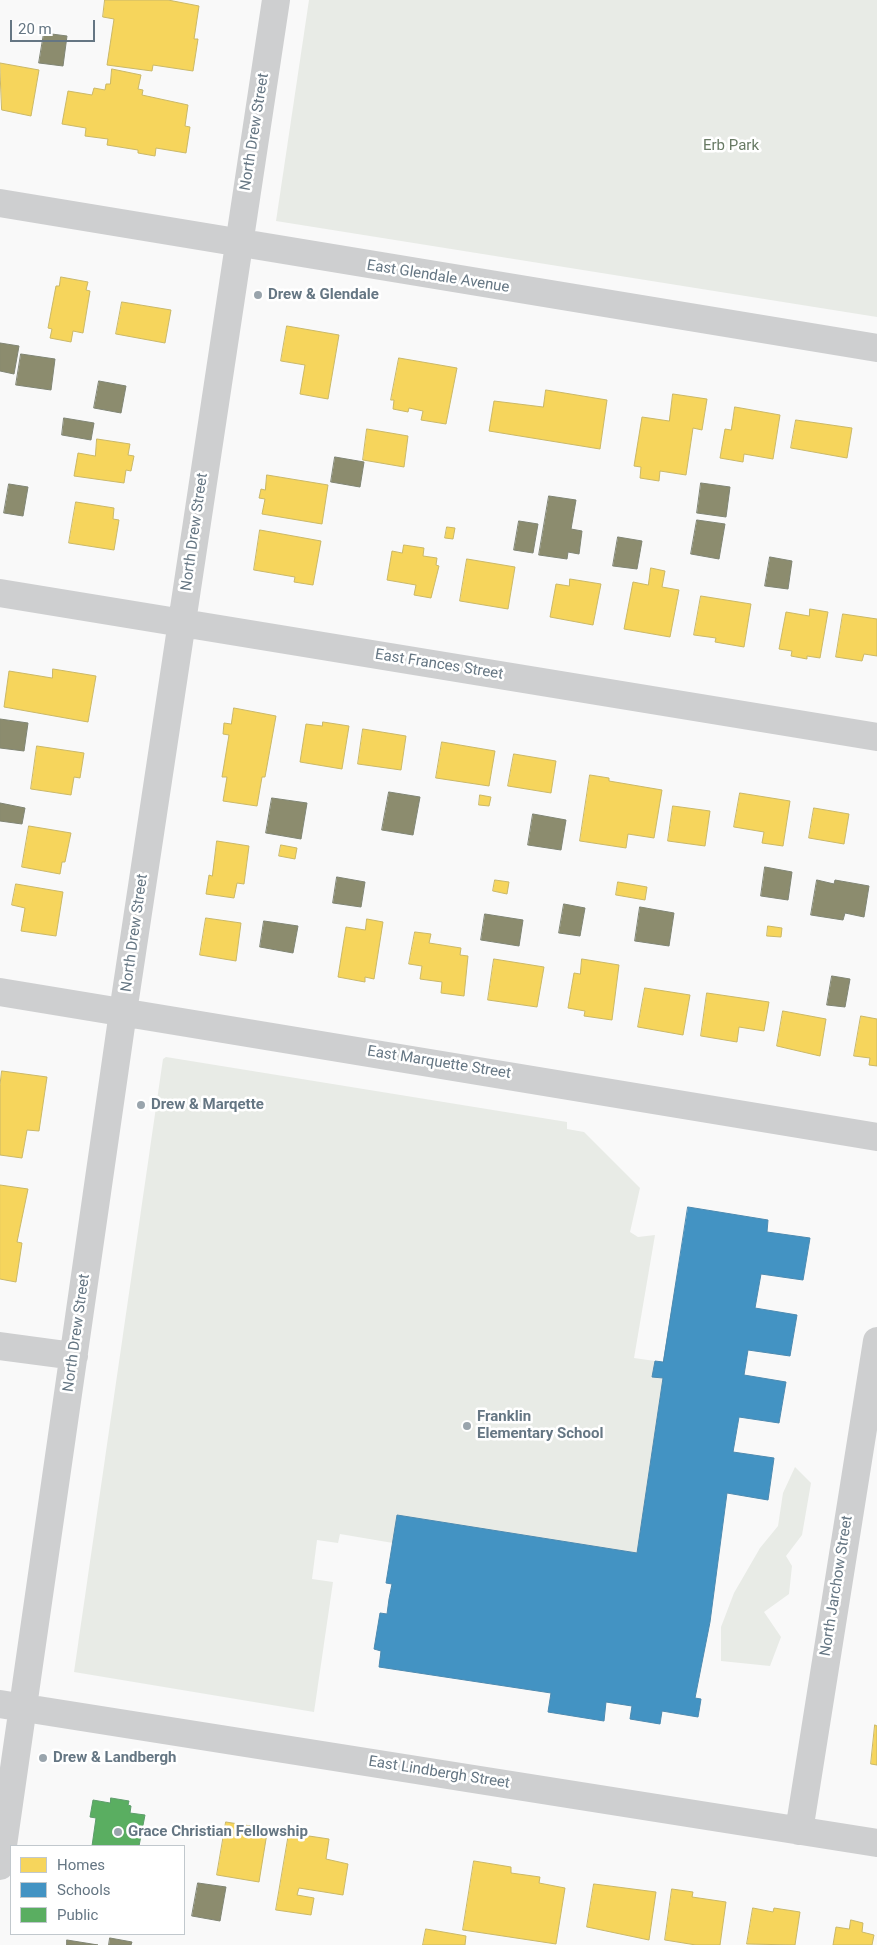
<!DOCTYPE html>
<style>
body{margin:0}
#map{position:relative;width:877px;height:1945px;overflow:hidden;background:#f9f9f9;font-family:Roboto,sans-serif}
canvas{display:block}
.legend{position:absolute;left:10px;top:1845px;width:175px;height:90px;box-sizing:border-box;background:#fff;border:1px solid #c1c8cd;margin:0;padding:6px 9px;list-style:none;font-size:15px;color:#657683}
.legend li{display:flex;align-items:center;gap:10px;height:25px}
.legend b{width:25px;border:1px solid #c1c8cd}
.scale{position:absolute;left:10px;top:20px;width:85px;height:22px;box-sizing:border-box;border:2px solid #657683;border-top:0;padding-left:6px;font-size:15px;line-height:18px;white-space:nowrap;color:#657683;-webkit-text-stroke:4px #fff;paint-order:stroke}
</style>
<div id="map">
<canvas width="877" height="1945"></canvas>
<ul class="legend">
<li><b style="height:14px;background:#f6d55c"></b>Homes</li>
<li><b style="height:14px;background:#4393c3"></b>Schools</li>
<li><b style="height:14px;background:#5aae61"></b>Public</li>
</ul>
<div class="scale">20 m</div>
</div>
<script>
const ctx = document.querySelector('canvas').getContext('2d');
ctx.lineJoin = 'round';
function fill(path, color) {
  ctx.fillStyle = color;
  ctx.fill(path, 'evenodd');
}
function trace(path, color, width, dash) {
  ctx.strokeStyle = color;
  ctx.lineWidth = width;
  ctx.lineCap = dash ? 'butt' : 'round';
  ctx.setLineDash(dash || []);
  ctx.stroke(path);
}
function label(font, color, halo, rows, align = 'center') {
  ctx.font = font + ' Roboto,sans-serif';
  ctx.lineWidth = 5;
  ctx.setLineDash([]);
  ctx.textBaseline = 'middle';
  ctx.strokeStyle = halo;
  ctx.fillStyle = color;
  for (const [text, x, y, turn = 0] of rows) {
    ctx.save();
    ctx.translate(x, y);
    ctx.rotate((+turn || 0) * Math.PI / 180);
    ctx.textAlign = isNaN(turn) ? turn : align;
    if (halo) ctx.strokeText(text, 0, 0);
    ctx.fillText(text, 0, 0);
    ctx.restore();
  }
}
const green = new Path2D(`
 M 309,0 L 877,0 L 877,317 L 276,221 Z
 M 166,1057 L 567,1122 L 567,1129 L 584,1132 L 640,1188 L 630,1232 L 638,1237 L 655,1235 L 634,1358 L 655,1361 L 652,1376 L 663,1378 L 637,1553 L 397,1515 L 393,1543 L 340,1534 L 338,1543 L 317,1540 L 312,1579 L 333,1582 L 314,1712 L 74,1672 L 163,1059 Z
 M 795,1467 L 811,1483 L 802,1535 L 786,1556 L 792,1566 L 789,1594 L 764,1612 L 781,1637 L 770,1666 L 721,1661 L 721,1627 L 734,1593 L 760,1548 L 778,1526 L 783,1493 Z`);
const homes = new Path2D(`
 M 105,0 L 168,0 L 199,6 L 194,39 L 198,39 L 193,71 L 153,65 L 152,71 L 107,65 L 114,19 L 103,17 Z
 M 0,63 L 39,70 L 31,116 L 2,110 Z
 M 112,69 L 141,75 L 138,89 L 143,90 L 142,95 L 188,105 L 185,126 L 190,127 L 186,153 L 156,148 L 155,156 L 138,153 L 138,150 L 107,145 L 108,139 L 85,136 L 86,128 L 62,124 L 68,91 L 92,95 L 94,88 L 105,90 L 106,84 L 110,84 Z
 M 61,277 L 88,282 L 86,290 L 90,291 L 83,333 L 73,331 L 71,342 L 50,338 L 52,329 L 48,328 L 56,286 L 59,286 Z
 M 122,302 L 171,310 L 165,343 L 116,334 Z
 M 287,326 L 339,335 L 328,399 L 300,394 L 305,365 L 281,361 Z
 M 399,358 L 457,368 L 446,424 L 421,420 L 423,411 L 409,408 L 408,412 L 393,409 L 394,400 L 391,400 Z
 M 546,390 L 607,400 L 600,449 L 489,431 L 494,401 L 543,407 Z
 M 673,394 L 707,399 L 702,430 L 693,428 L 686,475 L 660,471 L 659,481 L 640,478 L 641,467 L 634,466 L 642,417 L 669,421 Z
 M 735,407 L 780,415 L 773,459 L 744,454 L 743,462 L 720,458 L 725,429 L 731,430 Z
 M 796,420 L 852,428 L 847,458 L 791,448 Z
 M 367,429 L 408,436 L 404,467 L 363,460 Z
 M 97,439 L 130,444 L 128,455 L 134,456 L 131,471 L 126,470 L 124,483 L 74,476 L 78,453 L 95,456 Z
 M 267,475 L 328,485 L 322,524 L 262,514 L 265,499 L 259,498 L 261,489 L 265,490 Z
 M 76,502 L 114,508 L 113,519 L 119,520 L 114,550 L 69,543 Z
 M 447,527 L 455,528 L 453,539 L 445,538 Z
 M 260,530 L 321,541 L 313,585 L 294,582 L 295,577 L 254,570 Z
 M 404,545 L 424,548 L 423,556 L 437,558 L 436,565 L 439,566 L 431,598 L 414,595 L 416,585 L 387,580 L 392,551 L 402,553 Z
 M 467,559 L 515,567 L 508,609 L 460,601 Z
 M 651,568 L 665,571 L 662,587 L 679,590 L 670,637 L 624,629 L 633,582 L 648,585 Z
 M 570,579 L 601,584 L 593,625 L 550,617 L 556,584 L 569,586 Z
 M 701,596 L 751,604 L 744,647 L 715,642 L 716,638 L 694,635 Z
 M 810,609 L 828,612 L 820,658 L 807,656 L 807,659 L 791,656 L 792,651 L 779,649 L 786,612 L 809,616 Z
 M 843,614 L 877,619 L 877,656 L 864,654 L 862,661 L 836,657 Z
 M 53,669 L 96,676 L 88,722 L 4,707 L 9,671 L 52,678 Z
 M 234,708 L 276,716 L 265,777 L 262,777 L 257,806 L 223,801 L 227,777 L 222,777 L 229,735 L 223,734 L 224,723 L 231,724 Z
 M 323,722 L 349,726 L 342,769 L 300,762 L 306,724 L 322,726 Z
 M 363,729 L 406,736 L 401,770 L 358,764 Z
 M 442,742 L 495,751 L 489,786 L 436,778 Z
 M 37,746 L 84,753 L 80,778 L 74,777 L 71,795 L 31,789 Z
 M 514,754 L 556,761 L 551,793 L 508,786 Z
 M 590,775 L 609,778 L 609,781 L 662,790 L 654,838 L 628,834 L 626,848 L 580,841 Z
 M 740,793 L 790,801 L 783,846 L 762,843 L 764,832 L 734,827 Z
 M 480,795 L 491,797 L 489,806 L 479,805 Z
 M 673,806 L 710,811 L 705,846 L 668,841 Z
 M 814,808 L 849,814 L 844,844 L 809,838 Z
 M 29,826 L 71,833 L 65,862 L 62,862 L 60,874 L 22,867 Z
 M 217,841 L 249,846 L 244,884 L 237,883 L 234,898 L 206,894 L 209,875 L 212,876 Z
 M 281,845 L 297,848 L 295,859 L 279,856 Z
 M 495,880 L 509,882 L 507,894 L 493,891 Z
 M 618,882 L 647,887 L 645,900 L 616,895 Z
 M 16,884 L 63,892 L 56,936 L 21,931 L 25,908 L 12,905 Z
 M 206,918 L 241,923 L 236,961 L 200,955 Z
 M 367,919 L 383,922 L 374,979 L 365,977 L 365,982 L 338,977 L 346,927 L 365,930 Z
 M 768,926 L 782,928 L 781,937 L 767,936 Z
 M 415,932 L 431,934 L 429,943 L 461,948 L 460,955 L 468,956 L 464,996 L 441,993 L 442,982 L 420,979 L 422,966 L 409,964 Z
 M 494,959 L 544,967 L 537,1007 L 488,1000 Z
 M 582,959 L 619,965 L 612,1020 L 584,1016 L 585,1011 L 568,1008 L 574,973 L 580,974 Z
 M 645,988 L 690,995 L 683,1035 L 638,1027 Z
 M 707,993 L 769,1002 L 764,1031 L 739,1027 L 737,1042 L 701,1036 Z
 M 783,1011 L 826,1019 L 820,1056 L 777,1046 Z
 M 861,1016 L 877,1019 L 877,1066 L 869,1065 L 870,1058 L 854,1056 Z
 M 2,1071 L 47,1077 L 39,1131 L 27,1130 L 22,1158 L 0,1155 L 0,1085 Z
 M 0,1185 L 28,1189 L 17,1242 L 22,1243 L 16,1282 L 0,1279 Z
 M 875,1725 L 877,1726 L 877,1765 L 871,1764 Z
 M 226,1822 L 257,1827 L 256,1832 L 267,1833 L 259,1882 L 217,1875 Z
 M 289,1833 L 329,1839 L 326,1859 L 348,1864 L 343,1895 L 299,1888 L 297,1895 L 314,1898 L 311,1915 L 276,1910 Z
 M 474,1861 L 511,1867 L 511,1873 L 540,1877 L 539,1883 L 565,1888 L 556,1944 L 463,1930 Z
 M 594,1884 L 656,1892 L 649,1940 L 587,1927 Z
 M 672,1889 L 693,1892 L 692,1897 L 726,1902 L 720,1945 L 696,1945 L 665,1940 Z
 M 753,1908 L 773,1912 L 774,1908 L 800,1912 L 795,1945 L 747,1944 Z
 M 851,1920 L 863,1923 L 862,1932 L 874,1935 L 872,1945 L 833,1945 L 836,1927 L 849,1929 Z
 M 426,1929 L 466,1936 L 465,1945 L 423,1945 Z`);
const schools = new Path2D(`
 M 688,1207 L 768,1220 L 767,1232 L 810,1238 L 803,1280 L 761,1274 L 755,1308 L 797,1315 L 790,1356 L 748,1350 L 744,1375 L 786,1382 L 779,1423 L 739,1417 L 733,1452 L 774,1458 L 768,1500 L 727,1493 L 710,1622 L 695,1698 L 701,1699 L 698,1717 L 662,1711 L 660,1724 L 630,1719 L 632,1706 L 606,1702 L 604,1721 L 548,1712 L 551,1693 L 379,1667 L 381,1651 L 374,1649 L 380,1613 L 387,1614 L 389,1599 L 392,1584 L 386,1583 L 397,1515 L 637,1553 L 663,1378 L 652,1377 L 655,1361 L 663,1362 Z`);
const public = new Path2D(`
 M 111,1798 L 129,1801 L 128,1805 L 131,1806 L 130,1813 L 145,1815 L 139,1846 L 92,1846 L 96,1818 L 90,1817 L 93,1800 L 110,1803 Z`);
const industry = new Path2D(`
 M 44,33 L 67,36 L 63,66 L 39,63 Z
 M 0,343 L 19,346 L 14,374 L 0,371 Z
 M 21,354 L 55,359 L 51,390 L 16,385 Z
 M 99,381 L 126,386 L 121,413 L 94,408 Z
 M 64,418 L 94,423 L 91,440 L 62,435 Z
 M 335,457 L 364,462 L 360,487 L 331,482 Z
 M 701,483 L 730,487 L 726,517 L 697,513 Z
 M 9,484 L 28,487 L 23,516 L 4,513 Z
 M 549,496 L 576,500 L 571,529 L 582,531 L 579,554 L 568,552 L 567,559 L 539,555 Z
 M 697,520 L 725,524 L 719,559 L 691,554 Z
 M 519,521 L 538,524 L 533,553 L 514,550 Z
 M 618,537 L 642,541 L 637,569 L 613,566 Z
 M 770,557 L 792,561 L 788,589 L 765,586 Z
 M 0,719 L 28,723 L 24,751 L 0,748 Z
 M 389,792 L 420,797 L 413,835 L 382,830 Z
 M 272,798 L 307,803 L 301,839 L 266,833 Z
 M 0,803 L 25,808 L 22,824 L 0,821 Z
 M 533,814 L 566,820 L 561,850 L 528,845 Z
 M 765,867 L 792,872 L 788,900 L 761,896 Z
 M 337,877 L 365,882 L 361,907 L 333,903 Z
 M 817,880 L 834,884 L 835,880 L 869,886 L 864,917 L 845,913 L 843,920 L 811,915 Z
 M 564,904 L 585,908 L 580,936 L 559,933 Z
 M 640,907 L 674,913 L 669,946 L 635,941 Z
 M 485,914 L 523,920 L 519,946 L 481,940 Z
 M 264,921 L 298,926 L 293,953 L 260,947 Z
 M 832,976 L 850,979 L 845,1007 L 827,1005 Z
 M 198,1883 L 226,1887 L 220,1921 L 192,1916 Z
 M 110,1938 L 132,1942 L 131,1945 L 109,1945 Z
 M 67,1940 L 98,1945 L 67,1945 Z`);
const minor = new Path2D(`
 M 0,203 L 877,348
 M 0,593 L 877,737
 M 0,992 L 877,1137
 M 0,1346 L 74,1356
 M 0,1704 L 877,1843
 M 799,1831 L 877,1341
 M 0,1866 L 123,1012 L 276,0`);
const markers = [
 [258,295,5,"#99a4ac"],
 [141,1105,5,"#99a4ac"],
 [467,1426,5,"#99a4ac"],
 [43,1758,5,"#99a4ac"],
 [118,1832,5,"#99a4ac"]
];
const streetNames = [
 ["North Drew Street",255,132,-81],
 ["East Glendale Avenue",438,277,9],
 ["North Drew Street",195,532,-82],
 ["East Frances Street",439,665,9],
 ["North Drew Street",135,933,-82],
 ["East Marquette Street",439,1063,9],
 ["North Drew Street",77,1333,-82],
 ["North Jarchow Street",837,1586,-81],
 ["East Lindbergh Street",439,1773,9]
];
const parkNames = [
 ["Erb Park",731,146]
];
const poiNames = [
 ["Drew & Glendale",268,295],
 ["Drew & Marqette",151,1105],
 ["Franklin",477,1417],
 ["Elementary School",477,1434],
 ["Drew & Landbergh",53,1758],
 ["Grace Christian Fellowship",128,1832]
];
fill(green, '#e8ebe6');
fill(homes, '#f6d55c');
trace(homes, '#cab868', 1);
fill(schools, '#4393c3');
trace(schools, '#4d8ab0', 1);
fill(public, '#5aae61');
trace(public, '#5d9d6b', 1);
fill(industry, '#8c8c6e');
trace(industry, '#808574', 1);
trace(minor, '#cecfd0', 28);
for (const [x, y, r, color] of markers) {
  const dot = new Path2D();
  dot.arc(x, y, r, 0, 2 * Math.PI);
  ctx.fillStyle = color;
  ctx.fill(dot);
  trace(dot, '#fff', 2);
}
label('15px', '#657683', '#fff', streetNames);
label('15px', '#687a64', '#fff', parkNames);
label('bold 15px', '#657683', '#fff', poiNames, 'left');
</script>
